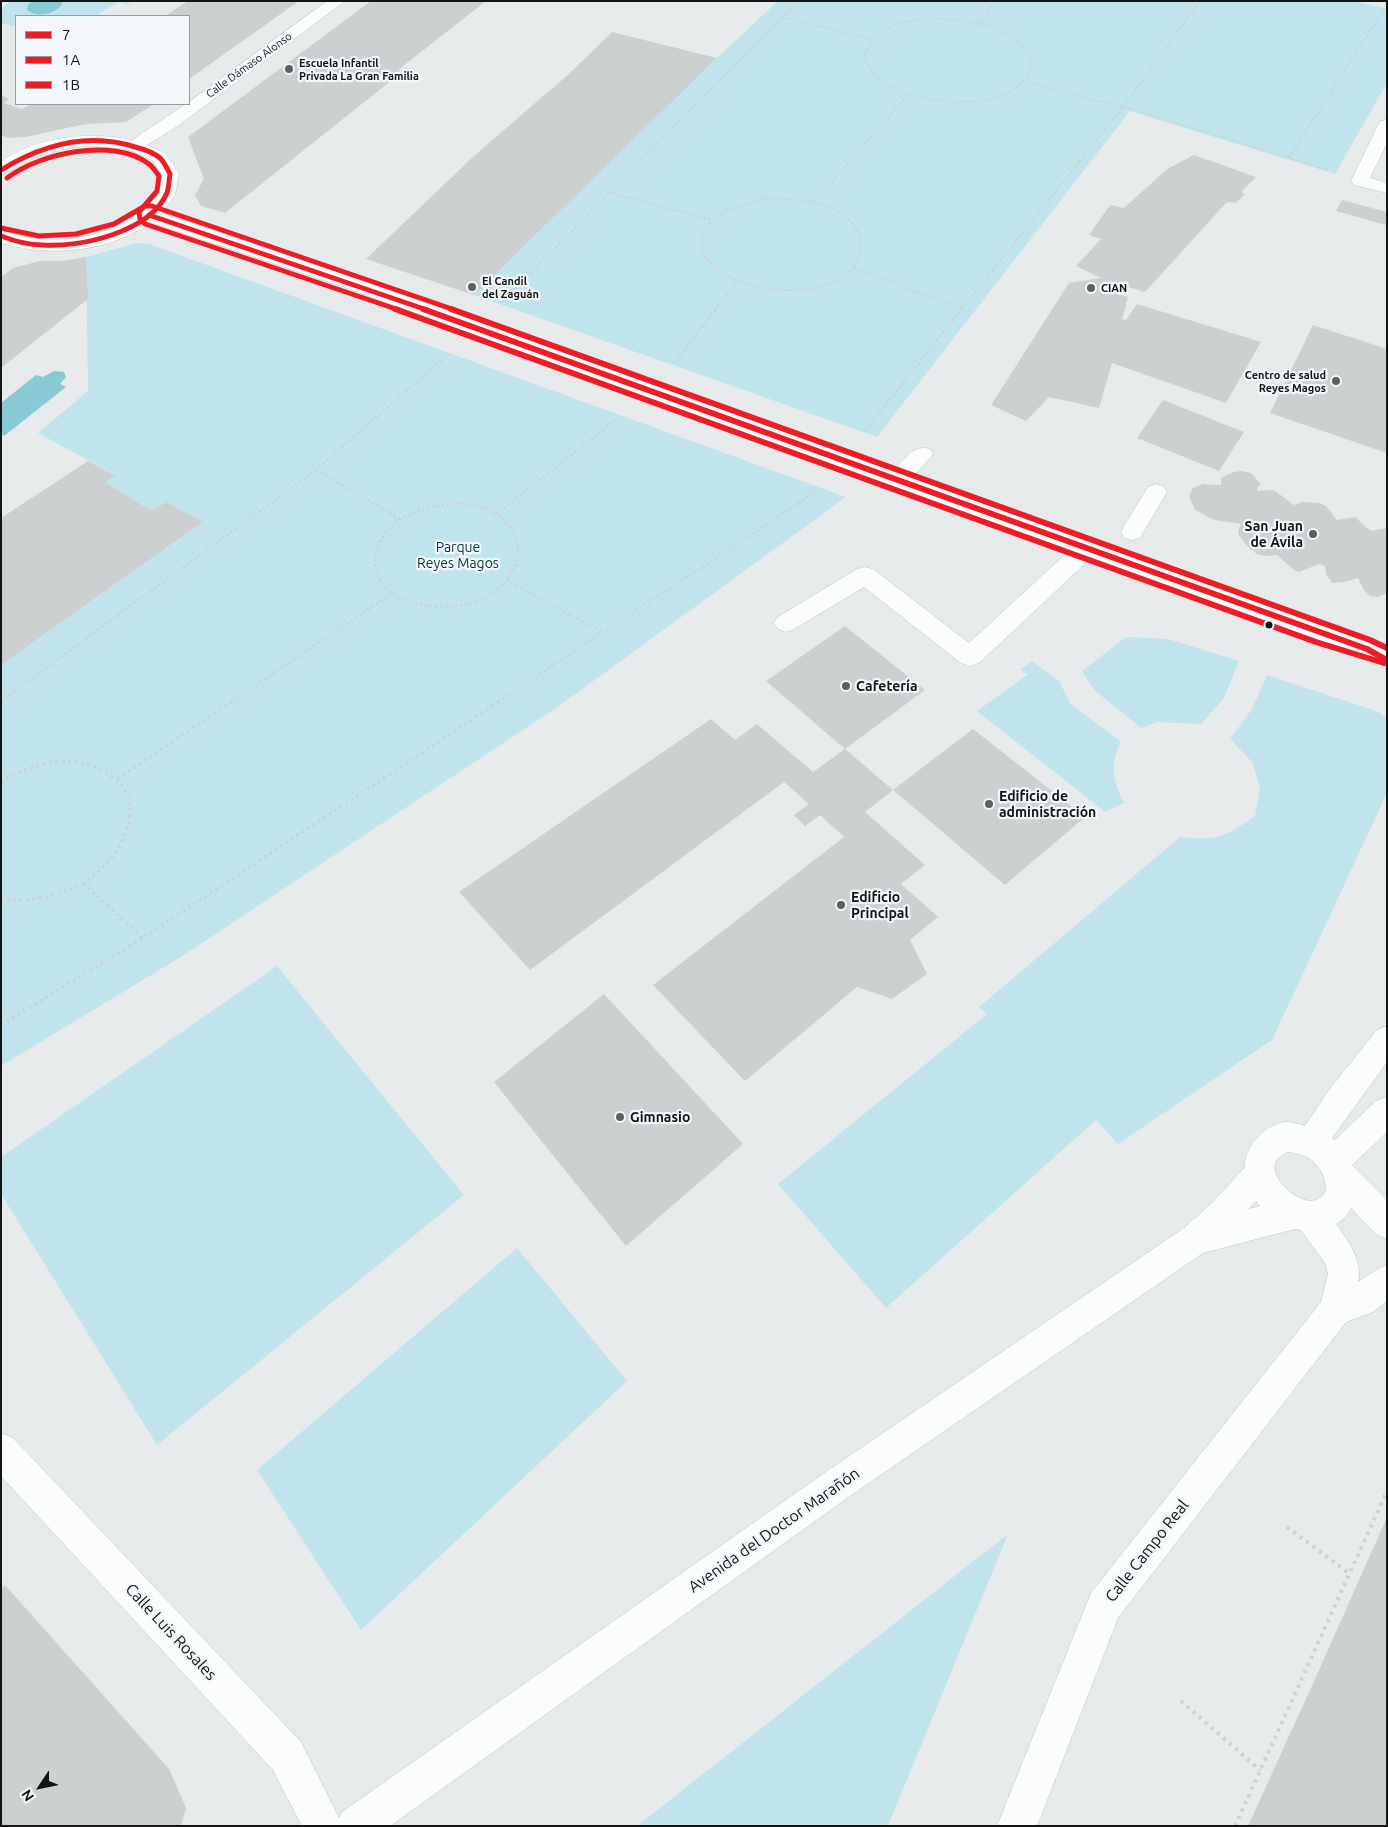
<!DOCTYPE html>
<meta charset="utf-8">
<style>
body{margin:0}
#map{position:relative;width:1388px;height:1827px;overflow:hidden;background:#e6eaeb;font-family:Ubuntu,sans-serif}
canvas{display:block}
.frame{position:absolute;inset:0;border:2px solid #131515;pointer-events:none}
.legend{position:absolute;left:15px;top:15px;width:175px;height:90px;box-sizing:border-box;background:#f2f8fa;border:1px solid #999d9e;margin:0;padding:6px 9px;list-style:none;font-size:15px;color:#131515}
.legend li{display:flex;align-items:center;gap:10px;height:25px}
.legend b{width:25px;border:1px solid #999d9e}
.north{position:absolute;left:15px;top:1762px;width:50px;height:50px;-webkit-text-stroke:4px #f2f8fa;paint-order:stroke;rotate:236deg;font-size:14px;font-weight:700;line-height:20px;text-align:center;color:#131515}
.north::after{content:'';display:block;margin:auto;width:18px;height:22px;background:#131515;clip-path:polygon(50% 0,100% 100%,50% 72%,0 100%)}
</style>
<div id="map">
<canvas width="1388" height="1827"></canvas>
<div class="frame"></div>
<ul class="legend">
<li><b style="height:6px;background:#ee1c25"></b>7</li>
<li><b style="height:6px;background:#ee1c25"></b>1A</li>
<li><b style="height:6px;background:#ee1c25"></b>1B</li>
</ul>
<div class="north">N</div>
</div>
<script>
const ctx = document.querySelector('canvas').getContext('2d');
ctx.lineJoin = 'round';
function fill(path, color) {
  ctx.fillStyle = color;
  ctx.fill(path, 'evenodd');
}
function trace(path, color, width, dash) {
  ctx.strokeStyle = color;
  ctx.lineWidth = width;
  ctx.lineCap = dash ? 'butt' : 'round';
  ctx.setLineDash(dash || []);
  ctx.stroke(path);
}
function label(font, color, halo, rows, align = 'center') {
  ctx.font = font + ' Ubuntu,sans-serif';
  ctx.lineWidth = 4.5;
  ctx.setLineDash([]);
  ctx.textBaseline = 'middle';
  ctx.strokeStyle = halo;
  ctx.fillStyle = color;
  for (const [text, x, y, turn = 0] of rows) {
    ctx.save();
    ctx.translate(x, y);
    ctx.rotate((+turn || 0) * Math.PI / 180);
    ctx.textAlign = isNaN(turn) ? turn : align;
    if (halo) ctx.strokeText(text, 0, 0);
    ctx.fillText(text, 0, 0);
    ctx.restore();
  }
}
const green = new Path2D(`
 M 12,1 L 132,1 L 128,4 L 119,2 L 95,16 L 16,16 L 16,27 L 1,23 L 1,8 Z
 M 778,1 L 1355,1 L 1387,9 L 1387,83 L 1335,174 L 1130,111 L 877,437 L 474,295 L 717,58 Z
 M 137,243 L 149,244 L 846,497 L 559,706 L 184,955 L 1,1066 L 1,665 L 202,523 L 166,502 L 152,511 L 105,482 L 115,475 L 38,433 L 88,391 L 86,257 Z
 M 1126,637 L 1168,639 L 1239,661 L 1224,698 L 1201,724 L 1157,722 L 1141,728 L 1094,690 L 1082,671 Z
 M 1032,661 L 1059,681 L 1070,703 L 1121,742 C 1109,766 1113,780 1124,803 L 1105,812 L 977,711 L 1027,675 L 1021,669 Z
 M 1267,675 L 1379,712 L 1387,719 L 1387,793 L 1272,1040 L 1118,1144 L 1096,1120 L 886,1308 L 778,1184 L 987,1014 L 979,1007 L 1180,837 C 1217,841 1225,837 1255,816 L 1260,789 L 1253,763 L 1230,739 L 1252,709 Z
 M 277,966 L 464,1195 L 157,1445 L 1,1194 L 1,1157 Z
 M 517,1248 L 627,1381 L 361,1630 L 257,1470 Z
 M 1008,1534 L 888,1826 L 637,1826 Z`);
const water = new Path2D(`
 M 33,1 L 61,1 L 62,4 C 55,15 37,18 27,10 L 28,5 Z
 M 54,371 L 64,372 L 66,377 L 60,384 L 66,387 L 4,436 L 1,434 L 1,403 L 36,375 L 43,377 Z`);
const building = new Path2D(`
 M 188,1 L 299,1 L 189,79 L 189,16 L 165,16 Z
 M 371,1 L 486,1 L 398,70 L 402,72 L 225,213 L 201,206 L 195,195 L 204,179 L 188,137 Z
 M 612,32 L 717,58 L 474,295 L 366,259 L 475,155 L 570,73 Z
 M 1,95 L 9,99 L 4,103 L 22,109 L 31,104 L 154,104 L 126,122 L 86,124 L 25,137 L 8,138 L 1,135 Z
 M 1194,155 L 1256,177 L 1241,192 L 1245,194 L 1236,203 L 1227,202 L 1145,292 L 1119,284 L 1113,293 L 1128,297 L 1122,319 L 1126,320 L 1137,304 L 1261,342 L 1226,403 L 1112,363 L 1099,408 L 1049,397 L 1026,421 L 991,405 L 1069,283 L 1101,278 L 1076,266 L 1101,239 L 1089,235 L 1110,205 L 1124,208 L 1167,169 Z
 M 1342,200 L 1387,212 L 1386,225 L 1336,211 Z
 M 86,257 L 88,299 L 1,368 L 1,277 L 13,268 L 40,261 L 61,261 Z
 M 1313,325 L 1387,349 L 1387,453 L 1270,413 Z
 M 1163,400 L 1244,432 L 1219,471 L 1137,438 Z
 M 88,461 L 116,476 L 105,482 L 152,511 L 166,502 L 203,522 L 1,665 L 1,518 Z
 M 1242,471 L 1251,473 L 1261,484 L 1257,488 L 1258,491 L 1274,490 L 1294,505 L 1302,502 L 1319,503 L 1326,506 L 1337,520 L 1355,517 L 1368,529 L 1372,531 L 1387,528 L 1387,593 L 1378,597 L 1370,596 L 1364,590 L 1358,578 L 1344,582 L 1332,583 L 1326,574 L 1325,566 L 1319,564 L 1299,572 L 1294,570 L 1277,555 L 1266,556 L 1257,554 L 1250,549 L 1239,536 L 1238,531 L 1241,524 L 1214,520 L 1195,510 L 1189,496 L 1193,488 L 1203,484 L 1221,485 L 1221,478 L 1234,472 Z
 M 845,626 L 925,690 L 845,749 L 766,681 Z
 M 711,719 L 735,740 L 757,724 L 813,772 L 845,749 L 893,790 L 865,812 L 925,865 L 901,884 L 938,917 L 910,940 L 927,974 L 892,999 L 857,987 L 745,1081 L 653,985 L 844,837 L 820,815 L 805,826 L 794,815 L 809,804 L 784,782 L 530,970 L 459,892 Z
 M 973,729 L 1085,817 L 1005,885 L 893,790 Z
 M 604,994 L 743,1144 L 626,1246 L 494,1082 Z
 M 1387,1517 L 1387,1826 L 1248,1826 L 1315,1679 Z
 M 5,1585 L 169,1769 L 186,1808 L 181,1826 L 1,1826 L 1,1589 Z`);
const pathFar3 = new Path2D(`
 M 781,17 L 872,39
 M 927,18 C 956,19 1023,24 1030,61 C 1032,74 1023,82 1014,89 C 984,111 911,103 882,81 C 874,75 868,66 864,57 C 877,26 897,23 927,18 Z
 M 981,23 L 995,1
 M 1024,82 L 1123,107 L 1328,170
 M 1289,158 L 1386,5
 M 608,192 L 711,220
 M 763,198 C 794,198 853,201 860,240 C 862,249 860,258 855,266 C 831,298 757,295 727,275 C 718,269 704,260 702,248 C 701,243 703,234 704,229 L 723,212 Z
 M 814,202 L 908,95
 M 854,268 L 963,309
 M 502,302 L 798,1
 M 715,310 L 736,283
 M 961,310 L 1123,107 L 1200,1`);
const pathFar2 = new Path2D(`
 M 674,363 L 716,309
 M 865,431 L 962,309
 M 316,470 L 400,519
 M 461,503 C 474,506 486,508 497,515 C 507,521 514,531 517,542 C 520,555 516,567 508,578 C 482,611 432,613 396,596 C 385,590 379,580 376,569 C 374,559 376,548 381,540 C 398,511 430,506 461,503 Z
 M 496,514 L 621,416
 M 507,580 L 603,633
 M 1,701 L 316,470 L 449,354
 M 231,702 L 393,593
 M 498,702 L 806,498 L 814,489`);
const pathFar1 = new Path2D(`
 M 117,779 L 233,701
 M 1,782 C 32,763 75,751 108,774 C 117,780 127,789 129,800 C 132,812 129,825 124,837 C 104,884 49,905 1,899
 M 83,883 L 143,938
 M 1,1025 L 143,938 L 500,701`);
const path = new Path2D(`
 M 1287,1527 L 1350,1574
 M 1181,1701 L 1260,1770
 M 1235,1826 L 1387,1491`);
const minor = new Path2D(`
 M 327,1 L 345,1 L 179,125 L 147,145 L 166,154 L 179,174 L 175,195 L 161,213 L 361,280 L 894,471 C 904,460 913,444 930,449 L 933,454 L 912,478 L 1325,626 L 1387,644 L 1387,662 L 1311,639 L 1090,559 L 979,663 L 970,666 L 961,663 L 864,587 L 794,629 L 786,632 L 778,629 L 774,623 L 778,617 L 857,569 L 865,567 L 873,569 L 969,643 L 1069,551 L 347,288 L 150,222 C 109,253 50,257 1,243 L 1,231 C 15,234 28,238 42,239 C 77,242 112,233 140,212 C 146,207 155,200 158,193 C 160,187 160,180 161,174 L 154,162 L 146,157 L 126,149 L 92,146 L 72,147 L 38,156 L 1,175 L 1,162 C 38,136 89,131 132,140 L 186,104 L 189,104 L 189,102 Z
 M 1387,120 L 1387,143 L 1370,178 L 1387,183 L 1387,193 L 1354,185 L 1351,181 L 1378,125 L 1381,121 Z
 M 1156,484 L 1164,487 L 1167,492 L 1140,538 L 1132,540 L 1124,538 L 1121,532 L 1124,526 L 1148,487 Z
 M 1387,1026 L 1387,1062 L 1332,1138 L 1335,1140 L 1376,1101 L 1387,1097 L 1387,1132 L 1352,1165 L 1387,1200 L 1387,1239 L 1376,1234 L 1351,1208 L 1346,1217 L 1336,1224 C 1348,1240 1363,1261 1358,1282 L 1376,1270 L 1387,1265 L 1387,1301 L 1373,1312 L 1346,1322 L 1118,1618 L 1037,1826 L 997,1826 L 1091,1593 L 1321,1302 L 1328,1274 L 1325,1263 L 1301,1230 L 1295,1229 L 1203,1253 L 847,1498 L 390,1826 L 302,1826 L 273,1770 L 1,1476 L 1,1433 L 13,1438 L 301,1742 L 339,1818 L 342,1812 L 823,1474 L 1184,1228 L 1213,1202 L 1245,1167 C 1244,1147 1265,1124 1285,1122 C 1292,1122 1299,1124 1305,1126 L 1329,1090 L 1377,1030 ZM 1287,1152 C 1310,1154 1325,1166 1326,1190 C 1313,1221 1261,1177 1278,1158 C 1280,1156 1285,1154 1287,1152 ZM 1256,1201 L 1260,1206 L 1248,1209 Z`);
const bus1Far1 = new Path2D(`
 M 1,170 C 42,145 88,132 135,147 C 143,149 153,152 160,158 C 164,162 167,168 170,174 C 169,180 169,187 167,193 C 150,232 80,248 42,245 C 28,245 14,241 1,236
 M 149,215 L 427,310`);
const bus1 = new Path2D(`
 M 423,309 L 1367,649 L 1387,660`);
const bus2Far1 = new Path2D(`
 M 7,178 C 40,153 113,137 149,164 C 153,167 156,172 159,176 L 157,191 L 139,212 L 140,219 L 145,224 L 399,310`);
const bus2 = new Path2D(`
 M 395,309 L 1316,642 L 1384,663`);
const bus3Far1 = new Path2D(`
 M 1,228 L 39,236 L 76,234 L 114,224 L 145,206 L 152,206 L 455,310`);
const bus3 = new Path2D(`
 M 451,309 L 1370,640 L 1387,648`);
const markers = [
 [289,69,5,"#5d6060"],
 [472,287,5,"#5d6060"],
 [1091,288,5,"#5d6060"],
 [1336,381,5,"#5d6060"],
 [1313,534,5,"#5d6060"],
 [1269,625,4.5,"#131515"],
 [846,686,5,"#5d6060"],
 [989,804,5,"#5d6060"],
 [841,905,5,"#5d6060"],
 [620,1117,5,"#5d6060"]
];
const farPoinames = [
 ["Escuela Infantil",299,63],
 ["Privada La Gran Familia",299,76],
 ["El Candil",482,281],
 ["del Zaguán",482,294],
 ["CIAN",1101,288],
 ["Centro de salud",1326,375,"right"],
 ["Reyes Magos",1326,388,"right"]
];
const farStreetnames = [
 ["Calle Dámaso Alonso",249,65,-36]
];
const poiNames = [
 ["San Juan",1303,526,"right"],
 ["de Ávila",1303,542,"right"],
 ["Cafetería",856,686],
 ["Edificio de",999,796],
 ["administración",999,812],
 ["Edificio",851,897],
 ["Principal",851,913],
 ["Gimnasio",630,1117]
];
const parkNames = [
 ["Parque",458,547],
 ["Reyes Magos",458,563]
];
const nearStreetnames = [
 ["Avenida del Doctor Marañón",774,1530,-35],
 ["Calle Campo Real",1147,1551,-52],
 ["Calle Luis Rosales",171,1632,47]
];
fill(green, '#c1e4ec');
fill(water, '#88c9d6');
fill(building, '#cdd0d1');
trace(minor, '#c3c6c7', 1);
trace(pathFar3, '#cfd0d0', 2, [2, 2.5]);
trace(pathFar2, '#cfd0d0', 2.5, [2, 3]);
trace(pathFar1, '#cfd0d0', 3, [2.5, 4]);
trace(path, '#cfd0d0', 4, [3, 5]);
fill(minor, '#fbfcfc');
trace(bus1Far1, '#ee1c25', 5);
trace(bus1, '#ee1c25', 6);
trace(bus2Far1, '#ee1c25', 5);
trace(bus2, '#ee1c25', 6);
trace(bus3Far1, '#ee1c25', 5);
trace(bus3, '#ee1c25', 6);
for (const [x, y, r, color] of markers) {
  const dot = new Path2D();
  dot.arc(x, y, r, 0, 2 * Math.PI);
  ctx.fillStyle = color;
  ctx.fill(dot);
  trace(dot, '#f2f8fa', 2);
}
label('bold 11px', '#131515', '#f2f8fa', farPoinames, 'left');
label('11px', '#131515', '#f2f8fa', farStreetnames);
label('bold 14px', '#131515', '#f2f8fa', poiNames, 'left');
label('14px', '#06333b', '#f2f8fa', parkNames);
label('16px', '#131515', '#f2f8fa', nearStreetnames);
</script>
